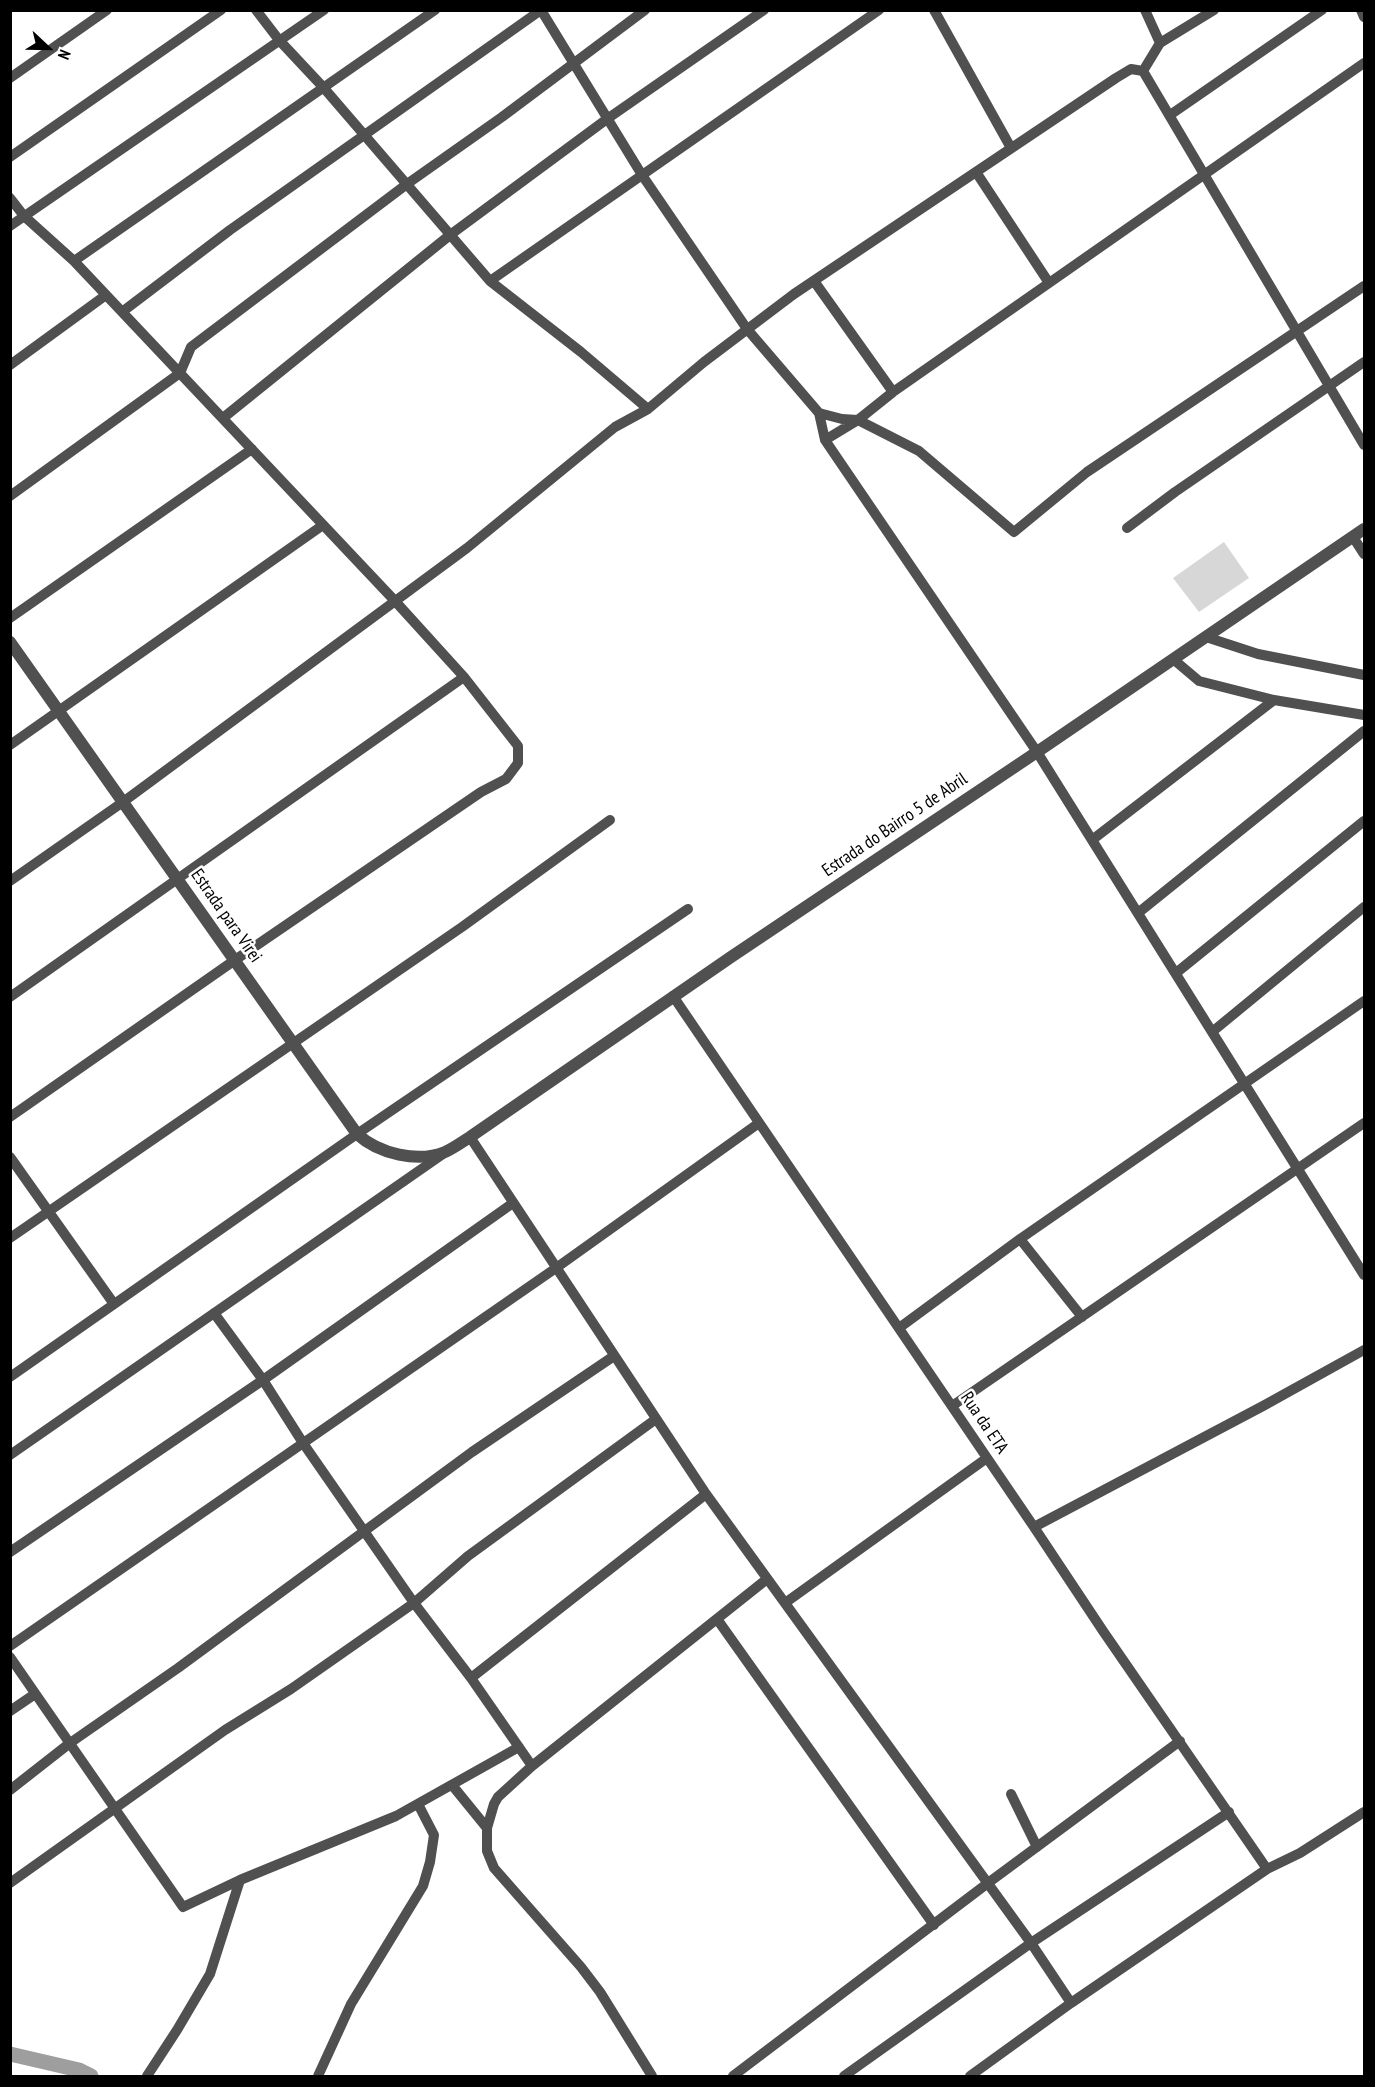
<!DOCTYPE html>
<style>
body{margin:0}
#map{position:relative;width:1375px;height:2087px;overflow:hidden;background:#fff;font-family:"PT Sans Narrow",sans-serif}
canvas{display:block}
.frame{position:absolute;inset:0;border:12px solid #000;pointer-events:none}
.north{position:absolute;left:18px;top:18px;width:60px;height:60px;-webkit-text-stroke:4px #fff;paint-order:stroke;rotate:112deg;font-size:16px;font-weight:700;line-height:24px;text-align:center;color:#000}
.north::after{content:'';display:block;margin:auto;width:21px;height:27px;background:#000;clip-path:polygon(50% 0,100% 100%,50% 72%,0 100%)}
</style>
<div id="map">
<canvas width="1375" height="2087"></canvas>
<div class="frame"></div>
<div class="north">N</div>
</div>
<script>
const ctx = document.querySelector('canvas').getContext('2d');
ctx.lineJoin = 'round';
function fill(path, color) {
  ctx.fillStyle = color;
  ctx.fill(path, 'evenodd');
}
function trace(path, color, width, dash) {
  ctx.strokeStyle = color;
  ctx.lineWidth = width;
  ctx.lineCap = dash ? 'butt' : 'round';
  ctx.setLineDash(dash || []);
  ctx.stroke(path);
}
function label(font, color, halo, rows, align = 'center') {
  ctx.font = font + ' "PT Sans Narrow",sans-serif';
  ctx.lineWidth = 5;
  ctx.setLineDash([]);
  ctx.textBaseline = 'middle';
  ctx.strokeStyle = halo;
  ctx.fillStyle = color;
  for (const [text, x, y, turn = 0] of rows) {
    ctx.save();
    ctx.translate(x, y);
    ctx.rotate((+turn || 0) * Math.PI / 180);
    ctx.textAlign = isNaN(turn) ? turn : align;
    if (halo) ctx.strokeText(text, 0, 0);
    ctx.fillText(text, 0, 0);
    ctx.restore();
  }
}
const green = new Path2D(`
 M 1224,542 L 1249,578 L 1199,612 L 1173,578 Z`);
const river = new Path2D(`
 M 10,2054 L 79,2070 L 91,2076`);
const minor = new Path2D(`
 M 256,10 L 279,40 L 323,87 L 490,281 L 581,352 L 648,409
 M 934,10 L 1011,148
 M 1145,10 L 1160,43
 M 1361,10 L 1364,17
 M 1143,71 L 1364,445
 M 10,78 L 107,10
 M 1170,115 L 1322,10
 M 10,157 L 221,10
 M 976,172 L 1049,283
 M 10,198 L 24,216 L 74,261 L 395,601 L 464,677 L 518,746 L 518,763 L 506,779 L 481,792 L 235,960 L 10,1117
 M 10,226 L 324,10
 M 74,261 L 435,10
 M 490,281 L 879,10
 M 814,281 L 893,392
 M 122,312 L 230,230 L 541,10 L 642,175 L 747,329 L 819,413 L 825,440 L 1037,752 L 1364,1275
 M 10,365 L 106,295
 M 819,413 L 842,419 L 858,420 L 919,451 L 1014,532 L 1087,472 L 1364,286
 M 223,418 L 450,235 L 607,119 L 764,10
 M 825,440 L 858,420 L 893,392 L 1364,63
 M 10,496 L 180,373 L 191,347 L 407,184 L 502,117 L 645,10
 M 1127,528 L 1175,492 L 1364,362
 M 1353,537 L 1364,554
 M 10,618 L 252,449
 M 1206,637 L 1258,654 L 1364,675
 M 1173,659 L 1199,681 L 1274,700 L 1364,715
 M 10,745 L 323,525
 M 1092,840 L 1274,700
 M 10,881 L 123,802 L 467,548 L 615,427 L 648,409 L 704,362 L 794,294 L 1116,78 L 1131,69 L 1143,71 L 1160,43 L 1214,10
 M 1138,913 L 1364,731
 M 1176,973 L 1364,821
 M 673,996 L 1034,1527 L 1103,1631 L 1267,1869
 M 10,997 L 464,677
 M 1212,1032 L 1364,907
 M 470,1137 L 706,1494 L 1031,1943 L 1071,2003
 M 10,1157 L 114,1304
 M 10,1238 L 462,927 L 610,820
 M 1020,1239 L 1082,1317
 M 214,1313 L 263,1380 L 303,1443 L 414,1603 L 471,1678 L 532,1766
 M 899,1328 L 1020,1239 L 1364,1001
 M 10,1377 L 357,1134 L 688,909
 M 952,1406 L 1364,1123
 M 10,1455 L 443,1154
 M 1034,1527 L 1263,1406 L 1364,1350
 M 10,1552 L 263,1380 L 513,1203
 M 785,1603 L 987,1458
 M 717,1619 L 934,1925
 M 10,1646 L 556,1268 L 759,1123
 M 10,1657 L 183,1907 L 240,1880 L 396,1816 L 519,1747
 M 471,1678 L 706,1494
 M 10,1711 L 35,1694
 M 452,1785 L 487,1828
 M 10,1790 L 70,1743 L 178,1668 L 472,1452 L 614,1356
 M 1011,1794 L 1037,1847
 M 10,1883 L 225,1730 L 291,1689 L 414,1603 L 468,1556 L 656,1419
 M 147,2076 L 177,2030 L 210,1974 L 240,1880
 M 318,2076 L 351,2004 L 423,1886 L 430,1862 L 434,1835 L 418,1804
 M 652,2076 L 600,1992 L 581,1967 L 494,1868 L 487,1851 L 487,1828 L 494,1804 L 498,1797 L 532,1766 L 767,1579
 M 733,2076 L 988,1883 L 1180,1741
 M 844,2076 L 1031,1943 L 1229,1812
 M 970,2076 L 1071,2003 L 1267,1869 L 1300,1853 L 1364,1812`);
const tertiary = new Path2D(`
 M 10,642 L 357,1134 C 379,1154 418,1163 445,1152 C 454,1148 462,1142 470,1137 L 731,957 L 1037,752 L 1364,529`);
const streetNames = [
 ["Estrada do Bairro 5 de Abril",895,825,-34],
 ["Estrada para Virei",226,916,55],
 ["Rua da ETA",984,1423,56]
];
fill(green, '#d7d7d7');
trace(river, '#9e9e9e', 15);
trace(minor, '#505050', 10);
trace(tertiary, '#505050', 12);
label('18px', '#000', '#fff', streetNames);
</script>
